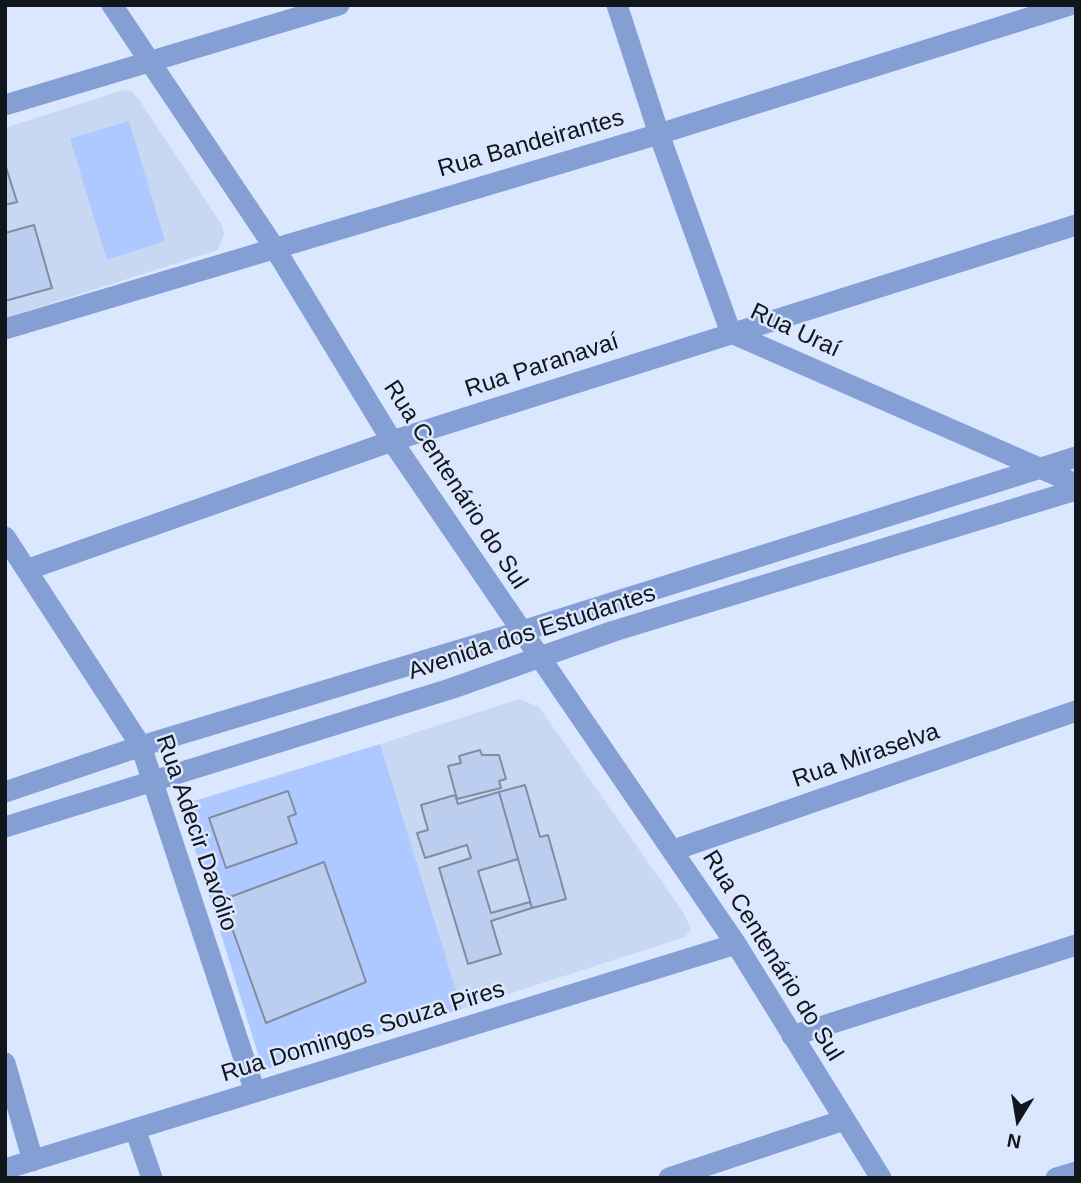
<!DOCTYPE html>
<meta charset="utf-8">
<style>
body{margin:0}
#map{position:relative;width:1081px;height:1183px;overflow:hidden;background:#dbe7fe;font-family:Arial,sans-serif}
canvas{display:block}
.frame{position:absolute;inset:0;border:7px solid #11151c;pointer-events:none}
.north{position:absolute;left:983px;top:1085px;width:70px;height:70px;-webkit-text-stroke:5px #dbe7fe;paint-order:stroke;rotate:191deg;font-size:19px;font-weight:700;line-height:28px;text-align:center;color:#11151c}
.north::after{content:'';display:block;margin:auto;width:24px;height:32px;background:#11151c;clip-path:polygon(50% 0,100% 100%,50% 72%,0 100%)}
</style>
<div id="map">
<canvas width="1081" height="1183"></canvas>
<div class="frame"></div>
<div class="north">N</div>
</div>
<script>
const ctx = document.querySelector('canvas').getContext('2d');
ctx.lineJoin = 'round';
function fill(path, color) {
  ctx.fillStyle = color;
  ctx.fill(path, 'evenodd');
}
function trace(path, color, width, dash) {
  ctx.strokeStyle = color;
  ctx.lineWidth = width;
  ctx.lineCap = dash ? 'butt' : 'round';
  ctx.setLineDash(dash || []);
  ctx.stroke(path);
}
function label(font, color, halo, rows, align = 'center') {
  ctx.font = font + ' Arial,sans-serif';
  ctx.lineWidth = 5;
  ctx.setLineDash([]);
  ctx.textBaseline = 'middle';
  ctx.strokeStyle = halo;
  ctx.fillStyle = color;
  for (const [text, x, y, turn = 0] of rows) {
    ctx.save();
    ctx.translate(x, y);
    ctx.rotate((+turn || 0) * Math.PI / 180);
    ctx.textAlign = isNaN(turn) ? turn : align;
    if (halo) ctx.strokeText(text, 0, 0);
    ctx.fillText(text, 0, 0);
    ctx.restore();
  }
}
const built = new Path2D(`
 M 123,90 L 132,92 L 138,98 L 222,225 L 224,234 L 218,250 L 5,318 L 5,128 Z
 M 519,699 L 539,707 L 683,912 L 691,929 L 685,937 L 462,1009 L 380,744 Z`);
const green = new Path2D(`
 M 129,121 L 165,241 L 107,260 L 70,139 Z
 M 380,744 L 462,1009 L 263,1070 L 181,805 Z`);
const building = new Path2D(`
 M 5,164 L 17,202 L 5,205 Z
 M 34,225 L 52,288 L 5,301 L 5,233 Z
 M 480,750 L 482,755 L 499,755 L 506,779 L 499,781 L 501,788 L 457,799 L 448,766 L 461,763 L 459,756 Z
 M 525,785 L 540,837 L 548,835 L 566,899 L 532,908 L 499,792 Z
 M 288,791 L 296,814 L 288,817 L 297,843 L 226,868 L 209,818 Z
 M 499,792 L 518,859 L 478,871 L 491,913 L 530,902 L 532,908 L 491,921 L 501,954 L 468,964 L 439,868 L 471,858 L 467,845 L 425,858 L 417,833 L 428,830 L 421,805 L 455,795 L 458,804 Z
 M 324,862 L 366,982 L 266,1023 L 222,900 Z`);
const minor = new Path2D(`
 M 112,5 L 274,247 L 392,441 L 736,944 L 881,1178
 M 617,5 L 659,134 L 731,333 L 1076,484
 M 5,105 L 339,5
 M 5,329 L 659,134 L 1070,5
 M 5,537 L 141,746 L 255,1092
 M 29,569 L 392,441 L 1076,225
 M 5,792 L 141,746 L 519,632 L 1076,457
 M 5,827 L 450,689 L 614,631 L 1076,490
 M 674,850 L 1076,711
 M 792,1036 L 1076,945
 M 5,1063 L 33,1161
 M 135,1129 L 152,1178
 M 5,1169 L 736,944
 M 669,1178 L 844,1120
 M 1056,1178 L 1076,1172`);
const streetNames = [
 ["Rua Bandeirantes",531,144,-16],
 ["Rua Uraí",795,331,25],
 ["Rua Paranavaí",542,366,-18],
 ["Rua Centenário do Sul",455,485,57],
 ["Avenida dos Estudantes",532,633,-18],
 ["Rua Miraselva",866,756,-19],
 ["Rua Adecir Davólio",196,833,71],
 ["Rua Centenário do Sul",772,956,58],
 ["Rua Domingos Souza Pires",363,1032,-17]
];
fill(built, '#c8d8f3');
fill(green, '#adc9ff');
fill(building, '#bccef0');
trace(building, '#818ca1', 2);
trace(minor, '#839fd4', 21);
label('24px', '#11151c', '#dbe7fe', streetNames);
</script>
